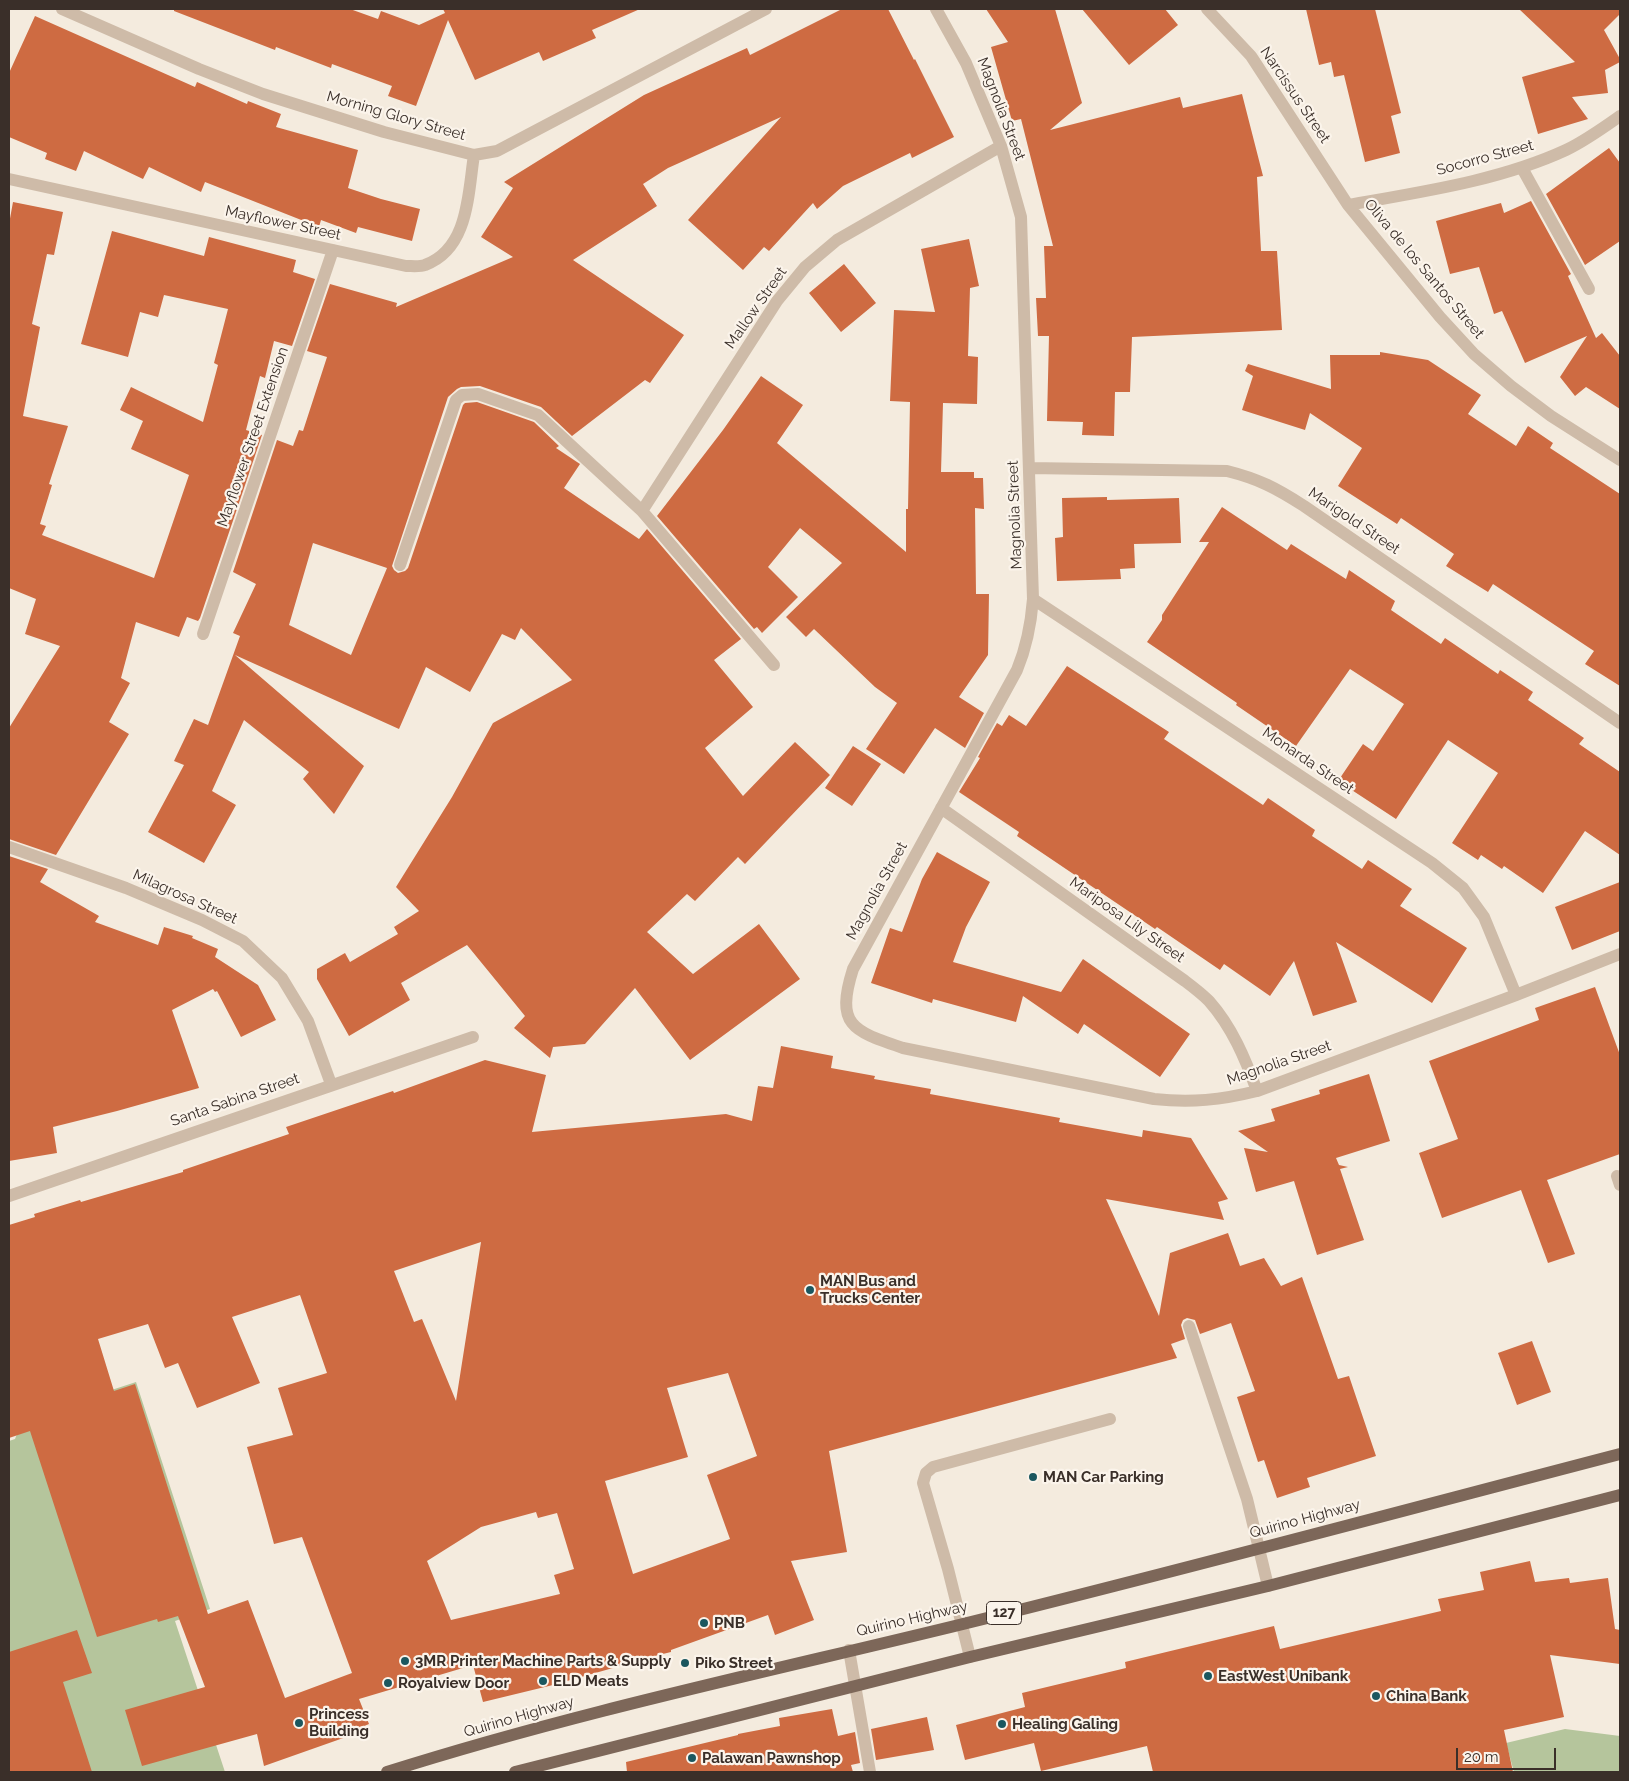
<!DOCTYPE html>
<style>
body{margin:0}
#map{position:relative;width:1629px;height:1781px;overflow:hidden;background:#f4ebde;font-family:Raleway,sans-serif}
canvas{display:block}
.frame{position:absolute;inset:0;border:10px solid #3a2f29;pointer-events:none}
.scale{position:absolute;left:1456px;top:1748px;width:100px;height:22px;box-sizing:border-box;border:2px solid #3a2f29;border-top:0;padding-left:6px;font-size:15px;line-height:18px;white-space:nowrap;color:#3a2f29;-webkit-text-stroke:4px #fbf4eb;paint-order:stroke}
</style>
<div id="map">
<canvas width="1629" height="1781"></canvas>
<div class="frame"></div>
<div class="scale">20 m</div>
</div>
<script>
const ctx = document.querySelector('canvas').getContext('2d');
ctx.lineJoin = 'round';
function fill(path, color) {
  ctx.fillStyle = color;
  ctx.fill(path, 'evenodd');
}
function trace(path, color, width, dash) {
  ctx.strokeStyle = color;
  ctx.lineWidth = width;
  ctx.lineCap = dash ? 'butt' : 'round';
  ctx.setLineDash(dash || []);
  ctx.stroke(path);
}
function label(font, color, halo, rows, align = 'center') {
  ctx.font = font + ' Raleway,sans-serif';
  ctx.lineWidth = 4.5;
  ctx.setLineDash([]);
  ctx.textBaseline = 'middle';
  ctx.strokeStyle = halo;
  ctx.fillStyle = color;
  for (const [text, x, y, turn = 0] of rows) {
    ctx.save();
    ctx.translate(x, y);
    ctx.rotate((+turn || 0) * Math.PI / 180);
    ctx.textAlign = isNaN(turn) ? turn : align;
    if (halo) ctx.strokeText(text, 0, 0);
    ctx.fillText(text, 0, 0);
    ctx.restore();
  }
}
const green = new Path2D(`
 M 136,1382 L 210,1609 L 175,1621 L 225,1772 L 9,1772 L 9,1441 L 15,1439 L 23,1419 Z
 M 1565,1729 L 1620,1736 L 1620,1772 L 1514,1772 L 1506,1743 Z`);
const building = new Path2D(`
 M 174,9 L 350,9 L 378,19 L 381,11 L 419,25 L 445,13 L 443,9 L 640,9 L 592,30 L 596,38 L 543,61 L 539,52 L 475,80 L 448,20 L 416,106 L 388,96 L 392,86 L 332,64 L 331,68 L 276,47 L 275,50 L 174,11 Z
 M 842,9 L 888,9 L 914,60 L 915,59 L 954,137 L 912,158 L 910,153 L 843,186 L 817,209 L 813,203 L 769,251 L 764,247 L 743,270 L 688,220 L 781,117 L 668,168 L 643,184 L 657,206 L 573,260 L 684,335 L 650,383 L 645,380 L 572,436 L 541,407 L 480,386 L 461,387 L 457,389 L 448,397 L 392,566 L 394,570 L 398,573 L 405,571 L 408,568 L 463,405 L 465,403 L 477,402 L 534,422 L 559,446 L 556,448 L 580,464 L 564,488 L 639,539 L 647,529 L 741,639 L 714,660 L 753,707 L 705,748 L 743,796 L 795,742 L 830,775 L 745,864 L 738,857 L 695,901 L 687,894 L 647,932 L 693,974 L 759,924 L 800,979 L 690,1060 L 635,988 L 585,1044 L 553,1047 L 550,1058 L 514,1028 L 525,1016 L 467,945 L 401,983 L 410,1000 L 349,1036 L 317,979 L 317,969 L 345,953 L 350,962 L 398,934 L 394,927 L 419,911 L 396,887 L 452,797 L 493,723 L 572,680 L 521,628 L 515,640 L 502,634 L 470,692 L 426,667 L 399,729 L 235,655 L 364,766 L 334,814 L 303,779 L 309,772 L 244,720 L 212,791 L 236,805 L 204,863 L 148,832 L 184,765 L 174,761 L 194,719 L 208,725 L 240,636 L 233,633 L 256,584 L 233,572 L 277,440 L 293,446 L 299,430 L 303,431 L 327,357 L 307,351 L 330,284 L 397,303 L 396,307 L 513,257 L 481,237 L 513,188 L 504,182 L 644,95 L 747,48 L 750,55 ZM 313,543 L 387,568 L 351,655 L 289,625 Z
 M 986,9 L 1055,9 L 1082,103 L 1050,130 L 1180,97 L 1183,108 L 1242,94 L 1263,176 L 1257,177 L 1261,251 L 1277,251 L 1282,330 L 1132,337 L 1130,392 L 1115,392 L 1114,436 L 1082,435 L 1083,422 L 1047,421 L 1049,336 L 1038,336 L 1036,298 L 1046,298 L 1044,246 L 1053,246 L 1021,119 L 1012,121 L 991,47 L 1008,42 Z
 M 1082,9 L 1165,9 L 1178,25 L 1129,65 Z
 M 1306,9 L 1375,9 L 1401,113 L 1391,116 L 1400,153 L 1365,162 L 1344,75 L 1334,77 L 1331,62 L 1319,65 Z
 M 1519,9 L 1620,9 L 1620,14 L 1604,30 L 1620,59 L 1620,62 L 1605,70 L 1608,93 L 1572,97 L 1588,119 L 1538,134 L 1522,77 L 1575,62 Z
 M 35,16 L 195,87 L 197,82 L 247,104 L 248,101 L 281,114 L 276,127 L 358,150 L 348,188 L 381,199 L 420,209 L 412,241 L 358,227 L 356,233 L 321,220 L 319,227 L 205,182 L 201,192 L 149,167 L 143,179 L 84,151 L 76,171 L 45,159 L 47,153 L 9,137 L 9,73 Z
 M 1609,148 L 1620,163 L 1620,241 L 1585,265 L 1546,194 Z
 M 1531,201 L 1571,274 L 1568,276 L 1596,338 L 1602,333 L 1620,356 L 1620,409 L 1586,387 L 1575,396 L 1560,377 L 1587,336 L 1525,363 L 1502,311 L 1494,314 L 1479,267 L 1450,274 L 1436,221 L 1501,203 L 1504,213 Z
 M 13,202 L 63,212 L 54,255 L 47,254 L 32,324 L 40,327 L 23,416 L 68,426 L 49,484 L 52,485 L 40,524 L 46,526 L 42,535 L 154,578 L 189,475 L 131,449 L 143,421 L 120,410 L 131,387 L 203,422 L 218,365 L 214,363 L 228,309 L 164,295 L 158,317 L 140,312 L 128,357 L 81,344 L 112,231 L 204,256 L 209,237 L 296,260 L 293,272 L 315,279 L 292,346 L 274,341 L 265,378 L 260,376 L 246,430 L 262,435 L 200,618 L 198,621 L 187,617 L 179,637 L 136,622 L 121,678 L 130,683 L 109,722 L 129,734 L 56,855 L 9,839 L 9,728 L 60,646 L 25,634 L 36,599 L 9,588 L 9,224 Z
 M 969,239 L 979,286 L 970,288 L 968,356 L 978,357 L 977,404 L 943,403 L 941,472 L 974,472 L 974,478 L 983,478 L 984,509 L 975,508 L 976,594 L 989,594 L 988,655 L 959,697 L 984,713 L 965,748 L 935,728 L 904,774 L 866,749 L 897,703 L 875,687 L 814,629 L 806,637 L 786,617 L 842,563 L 800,528 L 768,567 L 798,597 L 762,633 L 757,627 L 754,629 L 657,516 L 723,430 L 761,376 L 803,405 L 777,443 L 906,552 L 906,509 L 908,509 L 910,402 L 890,401 L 894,310 L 935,312 L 921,249 Z
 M 844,264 L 876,303 L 841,332 L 809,293 Z
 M 1380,352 L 1428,360 L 1481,395 L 1468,414 L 1516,446 L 1528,426 L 1553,443 L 1550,448 L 1620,494 L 1620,686 L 1585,664 L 1594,651 L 1493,584 L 1488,592 L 1446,566 L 1454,554 L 1401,518 L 1397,524 L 1338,486 L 1362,448 L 1310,413 L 1305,430 L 1242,410 L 1253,376 L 1245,371 L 1248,364 L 1331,389 L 1330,355 L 1380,355 Z
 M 1107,497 L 1107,500 L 1179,498 L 1181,543 L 1134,544 L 1135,568 L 1120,569 L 1121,579 L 1057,581 L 1055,538 L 1063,537 L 1062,498 Z
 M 1222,507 L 1287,550 L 1291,544 L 1346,579 L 1349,570 L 1395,601 L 1391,610 L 1441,644 L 1445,638 L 1498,674 L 1500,670 L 1533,692 L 1528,700 L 1584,738 L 1579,744 L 1620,772 L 1620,855 L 1585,831 L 1543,893 L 1504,866 L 1502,869 L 1481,855 L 1478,860 L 1452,843 L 1498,773 L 1448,740 L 1396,819 L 1338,781 L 1363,744 L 1373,751 L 1404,704 L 1350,669 L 1296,746 L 1236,705 L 1237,703 L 1147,642 L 1162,620 L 1162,615 L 1209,542 L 1199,542 Z
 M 1067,666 L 1169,732 L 1164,739 L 1263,805 L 1268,798 L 1315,830 L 1312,836 L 1362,869 L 1368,860 L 1412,889 L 1400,906 L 1467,948 L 1432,1003 L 1336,942 L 1357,1002 L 1313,1016 L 1294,961 L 1270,996 L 1224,964 L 1220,970 L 1157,927 L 1155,929 L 1017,836 L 1019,832 L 959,792 L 980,758 L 978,757 L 997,723 L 1002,726 L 1009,715 L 1026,726 Z
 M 853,746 L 881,764 L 852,806 L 825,788 Z
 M 937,852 L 990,882 L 966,927 L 953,962 L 1061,992 L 1083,959 L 1190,1034 L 1160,1077 L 1084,1024 L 1078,1034 L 1023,996 L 1016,1022 L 933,999 L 932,1003 L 871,983 L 890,928 L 902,932 L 922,879 Z
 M 9,856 L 48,869 L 40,882 L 99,916 L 95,922 L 158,945 L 164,927 L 193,936 L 192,938 L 218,949 L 215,957 L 258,985 L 276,1020 L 241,1037 L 217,991 L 215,992 L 213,989 L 172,1010 L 199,1088 L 117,1111 L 53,1127 L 57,1153 L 9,1161 Z
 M 1620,882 L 1620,931 L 1572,950 L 1555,907 Z
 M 1595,987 L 1620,1055 L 1620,1154 L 1547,1180 L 1575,1254 L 1548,1263 L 1521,1190 L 1442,1218 L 1419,1153 L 1458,1139 L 1429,1061 L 1539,1020 L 1535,1008 Z
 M 781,1046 L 833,1056 L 831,1068 L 875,1076 L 874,1079 L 931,1089 L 930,1094 L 1060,1118 L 1059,1122 L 1142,1137 L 1143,1130 L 1191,1138 L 1228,1199 L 1218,1202 L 1224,1220 L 1106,1199 L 1159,1316 L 1170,1253 L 1228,1233 L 1240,1266 L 1264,1258 L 1281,1286 L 1302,1277 L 1338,1379 L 1349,1376 L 1376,1456 L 1307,1478 L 1310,1487 L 1277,1498 L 1264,1460 L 1258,1462 L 1237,1397 L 1255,1391 L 1231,1323 L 1200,1334 L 1195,1320 L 1187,1318 L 1183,1320 L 1181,1325 L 1185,1339 L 1171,1344 L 1177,1358 L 829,1451 L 847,1552 L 791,1561 L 814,1620 L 775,1635 L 768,1615 L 671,1650 L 671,1652 L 626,1663 L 627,1664 L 553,1685 L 483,1702 L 473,1665 L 359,1699 L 369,1724 L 348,1733 L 349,1736 L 264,1766 L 257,1734 L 142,1766 L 125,1710 L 205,1687 L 178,1616 L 158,1622 L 157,1619 L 97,1637 L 30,1431 L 9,1438 L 9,1225 L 35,1217 L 34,1214 L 80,1200 L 81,1202 L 183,1172 L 183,1170 L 289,1134 L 286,1127 L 393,1091 L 394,1093 L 485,1060 L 546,1075 L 532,1132 L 726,1114 L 752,1121 L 758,1086 L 773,1088 ZM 481,1242 L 456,1401 L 422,1319 L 414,1322 L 394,1271 ZM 300,1295 L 327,1373 L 278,1388 L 293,1435 L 247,1447 L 274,1544 L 302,1537 L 352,1673 L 285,1698 L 248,1600 L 208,1614 L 135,1384 L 114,1391 L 98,1339 L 148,1324 L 165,1368 L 178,1363 L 197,1408 L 260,1383 L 232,1317 ZM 728,1373 L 757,1456 L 707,1475 L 730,1539 L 633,1574 L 605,1481 L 688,1457 L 667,1388 ZM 536,1512 L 538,1518 L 557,1513 L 574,1569 L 554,1575 L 560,1594 L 451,1620 L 427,1561 L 481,1527 Z
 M 1369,1074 L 1390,1141 L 1336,1158 L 1339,1165 L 1348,1167 L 1340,1169 L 1364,1240 L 1317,1255 L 1294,1181 L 1256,1192 L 1244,1148 L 1268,1152 L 1238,1131 L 1275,1121 L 1271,1109 L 1320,1094 L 1319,1090 Z
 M 1532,1341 L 1551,1392 L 1517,1405 L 1498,1353 Z
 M 1530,1561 L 1535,1582 L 1569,1578 L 1570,1583 L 1608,1578 L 1615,1629 L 1620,1630 L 1620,1664 L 1550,1655 L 1564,1717 L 1504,1730 L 1513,1772 L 1153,1772 L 1147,1746 L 1041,1771 L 1034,1743 L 965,1760 L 956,1725 L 1025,1707 L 1022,1693 L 1126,1668 L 1125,1662 L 1274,1626 L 1280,1649 L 1441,1611 L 1438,1599 L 1484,1590 L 1480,1572 Z
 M 77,1630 L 92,1673 L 63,1682 L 92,1772 L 9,1772 L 9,1652 Z
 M 832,1709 L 838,1736 L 855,1732 L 860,1763 L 851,1765 L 853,1772 L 627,1772 L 626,1762 L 738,1735 L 738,1734 L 780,1726 L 779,1718 Z
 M 927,1717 L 934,1750 L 876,1760 L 871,1729 Z`);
const minor = new Path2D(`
 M 62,9 L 199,69 L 263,94 L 384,132 L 431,144 L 474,155 L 497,151 L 766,9
 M 936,9 L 966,63 L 1001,146 L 1021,217 L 1033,599 C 1031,624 1027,646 1017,670 L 853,969 C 835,1026 853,1031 903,1048 L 1154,1099 C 1191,1103 1221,1100 1257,1091 L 1516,995 L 1620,954
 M 1207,9 L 1251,56 L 1348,205 L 1440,317 L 1474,354 L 1511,386 L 1551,416 L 1620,460
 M 1522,168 L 1589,289
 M 9,179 L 406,266 C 412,266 420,267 425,265 C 469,249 468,193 474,155
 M 1348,205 C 1420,192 1499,181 1566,150 C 1585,141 1603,128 1620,116
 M 1029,468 L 1227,471 C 1259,479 1276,488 1304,506 L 1620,723
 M 642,511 L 777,301 L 805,267 L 837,240 L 1001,146
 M 400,565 L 456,400 L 462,395 L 478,394 L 538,415 L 642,511 L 774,665
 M 1033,599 L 1432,863 L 1463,888 L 1484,917 L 1516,995
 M 203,634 L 333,250
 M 941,808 L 1185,981 C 1193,987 1202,994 1209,1001 C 1232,1027 1245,1058 1257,1091
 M 9,847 L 126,888 L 202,920 L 243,941 L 282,978 L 308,1021 L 331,1084
 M 1617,1176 L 1620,1185
 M 9,1196 L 473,1037
 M 1189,1326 L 1247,1499 L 1268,1586
 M 849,1650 L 870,1772
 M 970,1657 L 948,1569 L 923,1483 L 926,1473 L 933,1467 L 1110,1419`);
const major = new Path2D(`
 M 387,1772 C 576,1712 771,1671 963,1624 C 1183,1570 1401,1511 1620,1454
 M 515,1772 L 970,1657 L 1268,1586 L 1620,1495`);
const markers = [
 [810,1290,5,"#1b575f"],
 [1033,1477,5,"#1b575f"],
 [704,1623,5,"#1b575f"],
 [405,1661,5,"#1b575f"],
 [685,1663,5,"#1b575f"],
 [1208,1676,5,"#1b575f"],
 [543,1681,5,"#1b575f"],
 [388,1683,5,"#1b575f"],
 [1376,1696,5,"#1b575f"],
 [299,1723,5,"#1b575f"],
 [1002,1724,5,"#1b575f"],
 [692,1758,5,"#1b575f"]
];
const shields = [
 [1004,1613,35]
];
const shieldNames = [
 ["127",1004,1613]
];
const streetNames = [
 ["Narcissus Street",1295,95,56],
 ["Magnolia Street",1001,109,69],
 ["Morning Glory Street",396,116,16],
 ["Socorro Street",1485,158,-15],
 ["Mayflower Street",283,223,12],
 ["Oliva de los Santos Street",1424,269,50],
 ["Mallow Street",756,308,-55],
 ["Mayflower Street Extension",253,437,-71],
 ["Magnolia Street",1015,515,-92],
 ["Marigold Street",1354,521,34],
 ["Monarda Street",1308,761,34],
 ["Magnolia Street",877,891,-61],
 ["Milagrosa Street",185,897,24],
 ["Mariposa Lily Street",1127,920,35],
 ["Magnolia Street",1279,1063,-19],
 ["Santa Sabina Street",235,1100,-19],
 ["Quirino Highway",1305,1519,-15],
 ["Quirino Highway",912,1619,-13],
 ["Quirino Highway",519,1717,-16]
];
const poiNames = [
 ["MAN Bus and",820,1281],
 ["Trucks Center",820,1298],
 ["MAN Car Parking",1043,1477],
 ["PNB",714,1623],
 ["3MR Printer Machine Parts & Supply",415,1661],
 ["Piko Street",695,1663],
 ["EastWest Unibank",1218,1676],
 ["ELD Meats",553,1681],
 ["Royalview Door",398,1683],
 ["China Bank",1386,1696],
 ["Princess",309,1714],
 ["Building",309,1731],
 ["Healing Galing",1012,1724],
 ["Palawan Pawnshop",702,1758]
];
fill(green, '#b5c59c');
fill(building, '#ce6b42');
trace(minor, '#cebba8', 12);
trace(major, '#7d6759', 12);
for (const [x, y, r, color] of markers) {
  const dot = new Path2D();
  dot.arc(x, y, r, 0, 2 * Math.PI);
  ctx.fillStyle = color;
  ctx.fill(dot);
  trace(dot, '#fbf4eb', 2);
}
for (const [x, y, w] of shields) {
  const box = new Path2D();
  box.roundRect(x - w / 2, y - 11.5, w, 23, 4);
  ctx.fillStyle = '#fbf4eb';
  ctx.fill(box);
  trace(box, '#3a2f29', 1);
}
label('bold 14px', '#3a2f29', null, shieldNames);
label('15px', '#3a2f29', '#fbf4eb', streetNames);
label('bold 15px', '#3a2f29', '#fbf4eb', poiNames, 'left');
</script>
